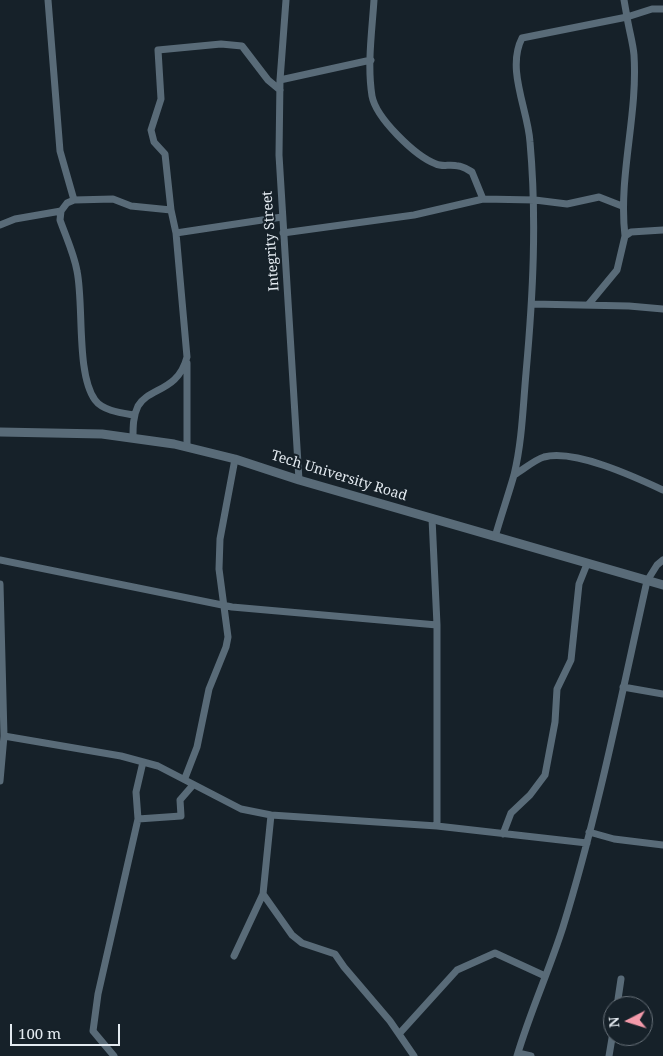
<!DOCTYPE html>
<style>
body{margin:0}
#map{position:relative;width:663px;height:1056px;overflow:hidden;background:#162129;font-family:"Noto Serif",serif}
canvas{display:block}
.north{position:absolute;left:603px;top:996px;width:50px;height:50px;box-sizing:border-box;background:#162129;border:1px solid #687179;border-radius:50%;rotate:265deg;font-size:14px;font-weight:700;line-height:20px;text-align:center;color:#e3eaf0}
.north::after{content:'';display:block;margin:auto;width:18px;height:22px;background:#f39aaa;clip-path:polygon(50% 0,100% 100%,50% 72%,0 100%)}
.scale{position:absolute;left:10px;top:1024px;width:110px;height:22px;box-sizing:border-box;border:2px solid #e3eaf0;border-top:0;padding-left:6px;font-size:15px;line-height:18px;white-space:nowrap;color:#e3eaf0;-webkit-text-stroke:4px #162129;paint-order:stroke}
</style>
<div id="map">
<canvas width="663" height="1056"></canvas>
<div class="north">N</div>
<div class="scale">100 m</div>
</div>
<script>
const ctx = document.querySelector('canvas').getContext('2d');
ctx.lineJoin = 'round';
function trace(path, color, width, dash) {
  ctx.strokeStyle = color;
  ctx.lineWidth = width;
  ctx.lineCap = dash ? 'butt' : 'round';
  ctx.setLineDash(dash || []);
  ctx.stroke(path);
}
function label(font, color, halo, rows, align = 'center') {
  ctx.font = font + ' "Noto Serif",serif';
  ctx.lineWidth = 4;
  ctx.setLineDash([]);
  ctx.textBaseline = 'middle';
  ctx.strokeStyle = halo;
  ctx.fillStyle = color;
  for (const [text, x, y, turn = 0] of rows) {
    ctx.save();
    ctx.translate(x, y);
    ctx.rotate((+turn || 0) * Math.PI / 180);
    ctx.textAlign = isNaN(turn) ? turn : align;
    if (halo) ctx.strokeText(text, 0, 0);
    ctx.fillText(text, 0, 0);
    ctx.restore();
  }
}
const minor = new Path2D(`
 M 48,0 L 60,151 L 74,200
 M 286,0 L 280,80 L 279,155 L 299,480
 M 374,0 C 372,31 367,65 372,96 C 376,118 415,156 436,164 C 442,167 451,164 458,166 C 463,166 468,170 472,172 L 483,199
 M 624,0 L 627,17 L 652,9 L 663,9
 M 280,80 L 371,60
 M 0,225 L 15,219 L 61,211
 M 176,233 L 282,217
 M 283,233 L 414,215 L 483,199 L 535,200 L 567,204 L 599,197 L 622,206
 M 532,304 L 629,306 L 663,309
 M 588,305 L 617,270 L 625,236 L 631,232 L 663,230
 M 187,363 L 187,447
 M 134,415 C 122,413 103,411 95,400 C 76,374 84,304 77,271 C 74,254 66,237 60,220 L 61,211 L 67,203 L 74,200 L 113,199 L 131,206 L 171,210
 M 133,438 C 133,427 133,416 138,406 C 149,387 178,392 187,357 L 176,233 L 171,210 L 165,154 L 154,142 L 151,130 L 161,99 L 158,50 L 221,44 L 242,46 L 268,80 L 280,90
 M 514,475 C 523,470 534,460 544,457 C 575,449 635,477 663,490
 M 432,518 L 437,625 L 437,826
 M 495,537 C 501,516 508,496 514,475 C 522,442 523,407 526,373 C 533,295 537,220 530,142 C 528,110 506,69 522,38 L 627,17 C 629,30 633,43 634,55 C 638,116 618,176 625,236
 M 0,560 L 232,607 L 437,625
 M 0,584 L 4,736 L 0,781
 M 623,687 L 663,694
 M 4,736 L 121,756 L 158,766 L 241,809 L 271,815 L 437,826 L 587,843
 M 185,778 L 197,747 L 209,689 L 226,647 L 228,637 L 219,569 L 220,539 L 235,459
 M 138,819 L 181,816 L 180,800 L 193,785
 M 589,832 L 614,839 L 663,845
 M 503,834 L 511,813 L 530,795 L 545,775 L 555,722 L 557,689 L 571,660 L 579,584 L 587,564
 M 263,894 L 292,935 L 302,943 L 335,954 L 344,967 L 390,1021 L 414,1056
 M 234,956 L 263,894 L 271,815
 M 617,1006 L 621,979
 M 399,1034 L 457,970 L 495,953 L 545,976
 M 518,1053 L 531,1056
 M 114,1056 L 93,1031 L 98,994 L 138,819 L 136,792 L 143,762
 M 517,1056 C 530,1012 549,971 563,927 C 598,814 621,697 647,581 L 657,565 L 663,560
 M 609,1056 L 613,1032`);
const tertiary = new Path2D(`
 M 0,432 L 102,434 L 174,444 L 235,459 L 299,480 L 663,585`);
const streetNames = [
 ["Integrity Street",271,241,-94],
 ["Tech University Road",339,476,17]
];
trace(minor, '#596b78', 7);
trace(tertiary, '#596b78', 9);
label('14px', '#e3eaf0', '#162129', streetNames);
</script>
